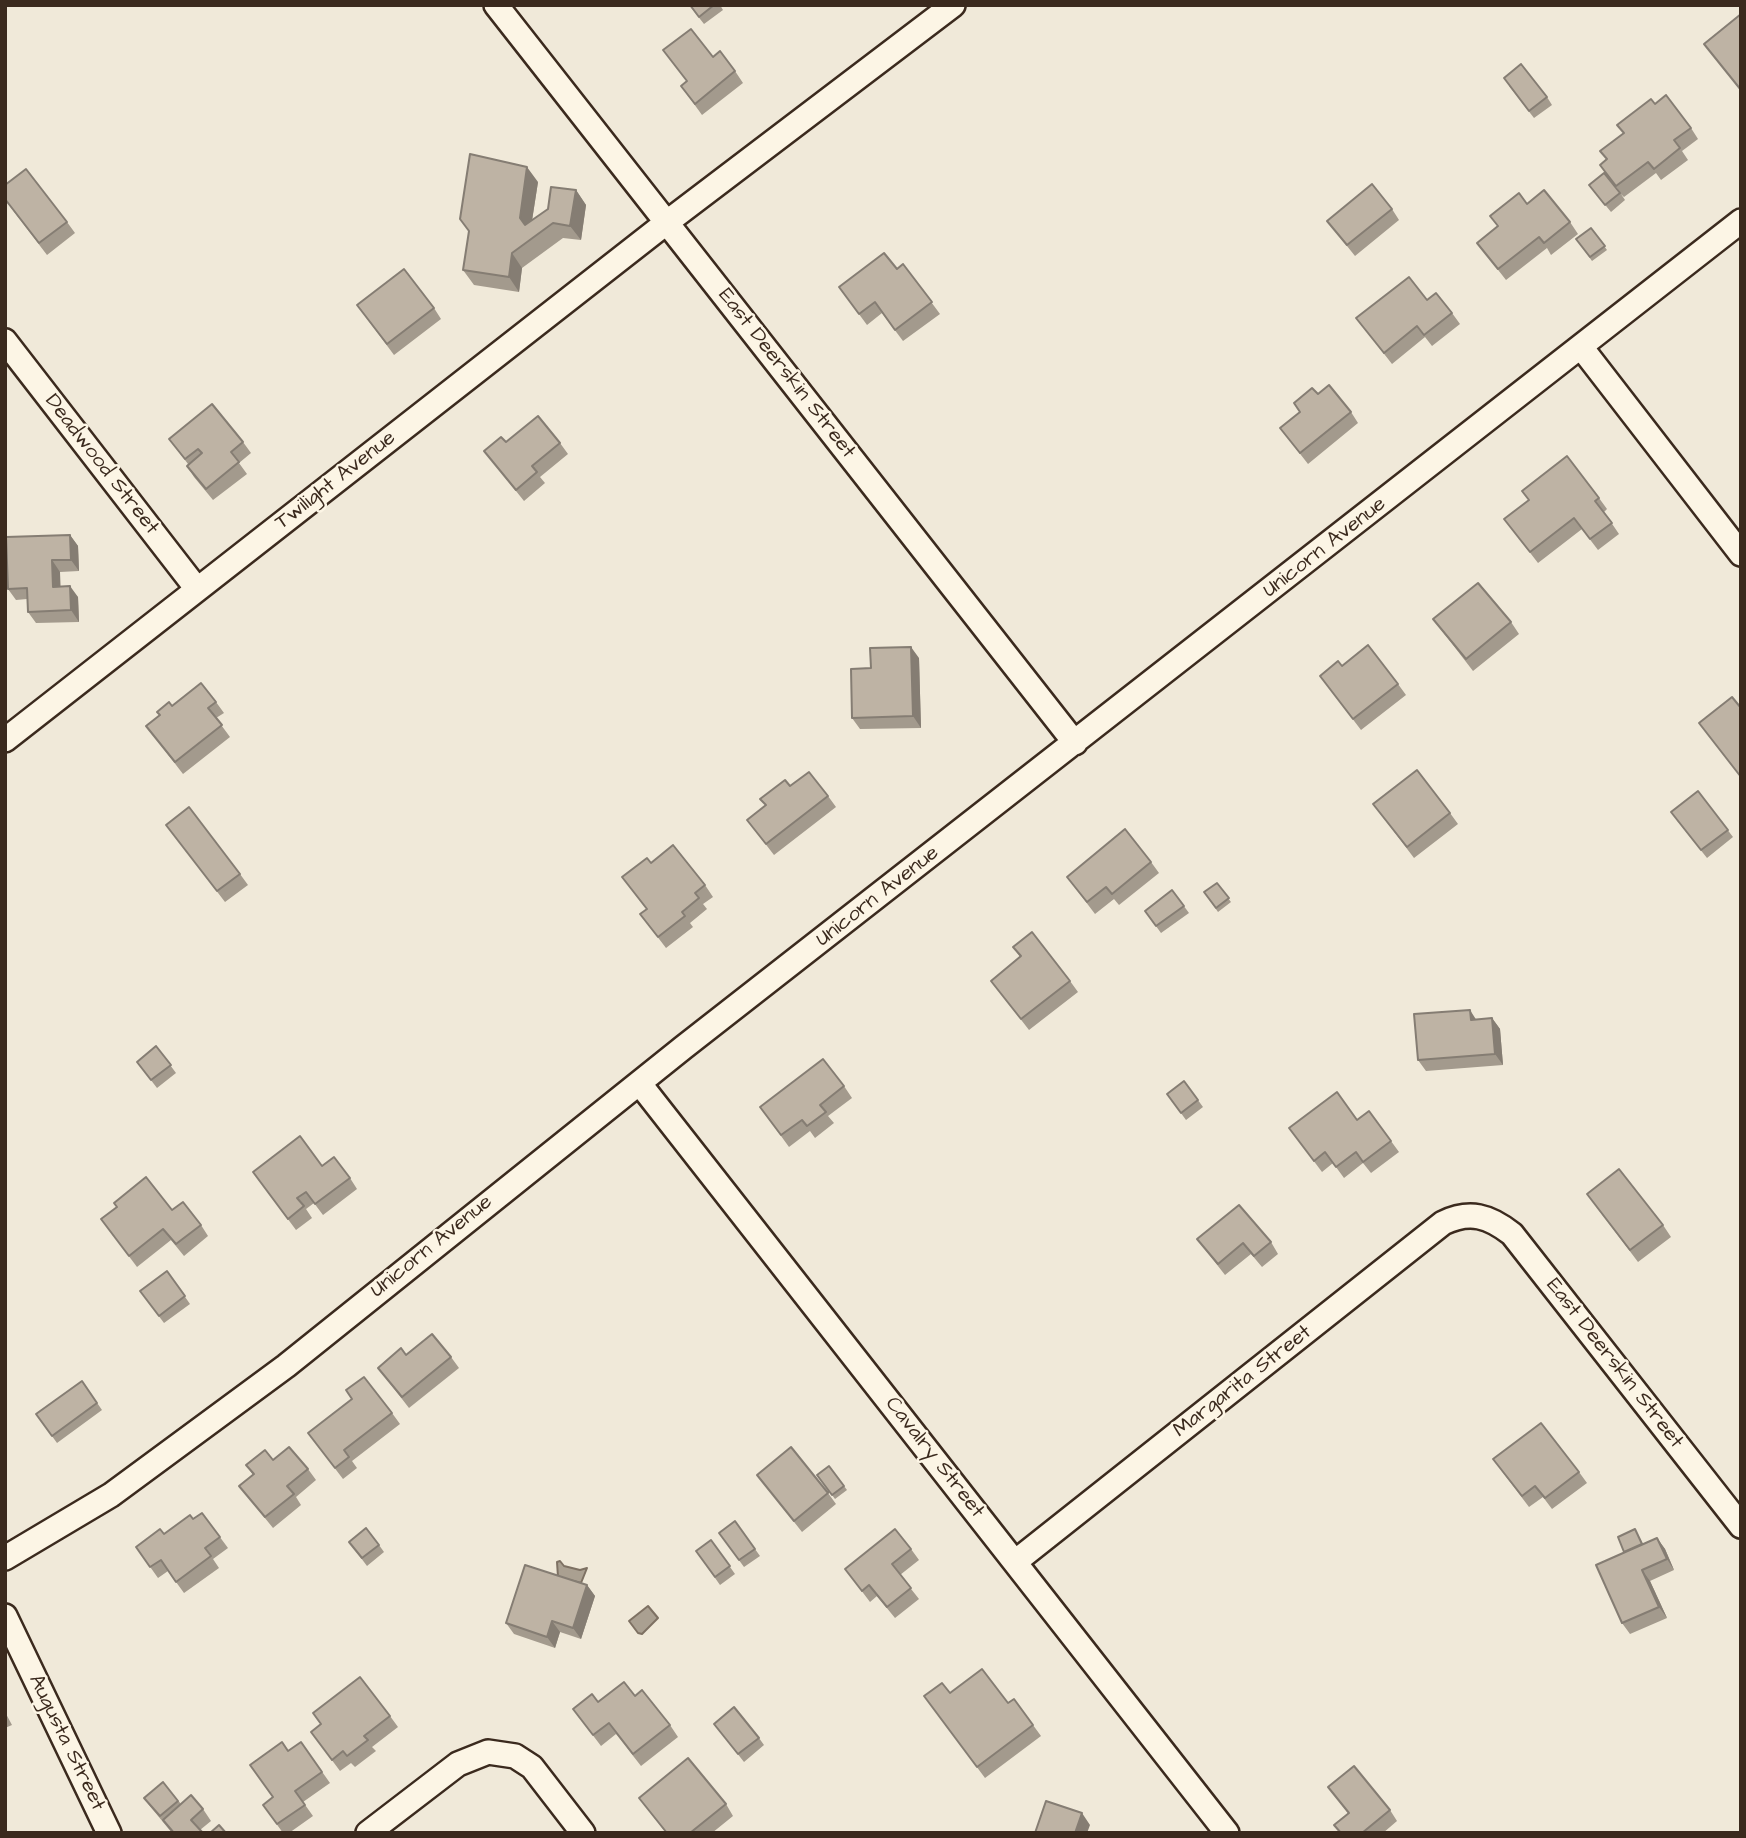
<!DOCTYPE html>
<style>
body{margin:0}
#map{position:relative;width:1746px;height:1838px;overflow:hidden;background:#f0e9d9;font-family:"Architects Daughter",sans-serif}
canvas{display:block}
.frame{position:absolute;inset:0;border:7px solid #3b2a1e;pointer-events:none}
</style>
<div id="map">
<canvas width="1746" height="1838"></canvas>
<div class="frame"></div>
</div>
<script>
const ctx = document.querySelector('canvas').getContext('2d');
ctx.lineJoin = 'round';
function fill(path, color) {
  ctx.fillStyle = color;
  ctx.fill(path, 'evenodd');
}
function trace(path, color, width, dash) {
  ctx.strokeStyle = color;
  ctx.lineWidth = width;
  ctx.lineCap = dash ? 'butt' : 'round';
  ctx.setLineDash(dash || []);
  ctx.stroke(path);
}
function label(font, color, halo, rows, align = 'center') {
  ctx.font = font + ' "Architects Daughter",sans-serif';
  ctx.lineWidth = 5;
  ctx.setLineDash([]);
  ctx.textBaseline = 'middle';
  ctx.strokeStyle = halo;
  ctx.fillStyle = color;
  for (const [text, x, y, turn = 0] of rows) {
    ctx.save();
    ctx.translate(x, y);
    ctx.rotate((+turn || 0) * Math.PI / 180);
    ctx.textAlign = isNaN(turn) ? turn : align;
    if (halo) ctx.strokeText(text, 0, 0);
    ctx.fillText(text, 0, 0);
    ctx.restore();
  }
}
const water = new Path2D(`
 M 560,1561 L 564,1566 L 580,1570 L 587,1568 L 581,1583 L 558,1577 L 557,1562 Z
 M 648,1606 L 658,1618 L 642,1634 L 638,1633 L 629,1621 Z`);
const minor = new Path2D(`
 M 496,5 L 1075,743
 M 5,341 L 197,589
 M 1581,347 L 1741,554
 M 5,740 L 666,223 L 953,5
 M 640,1084 L 1227,1833
 M 5,1558 L 111,1495 L 286,1366 L 684,1047 L 1741,221
 M 1015,1562 L 1443,1223 C 1470,1210 1489,1216 1512,1234 L 1741,1526
 M 5,1616 L 109,1833
 M 368,1833 L 458,1764 L 488,1752 L 515,1756 L 532,1767 L 583,1833`);
const wall = new Path2D(`
 M 689,5 L 720,5 L 723,10 L 704,24 Z
 M 1741,14 L 1741,91 L 1704,44 Z
 M 663,50 L 713,57 L 735,71 L 743,83 L 702,115 L 681,86 L 687,81 Z
 M 1509,86 L 1547,97 L 1552,105 L 1534,118 Z
 M 1655,104 L 1691,128 L 1698,139 L 1682,151 L 1688,160 L 1661,180 L 1656,173 L 1624,197 L 1621,194 L 1625,200 L 1611,212 L 1589,185 L 1619,191 L 1600,165 L 1606,159 L 1623,133 Z
 M 538,182 L 532,221 L 576,190 L 586,205 L 581,240 L 563,238 L 522,268 L 519,292 L 474,285 L 463,270 Z
 M 5,200 L 67,222 L 75,233 L 47,255 Z
 M 1392,209 L 1399,220 L 1355,256 L 1327,221 Z
 M 1490,216 L 1570,222 L 1578,234 L 1551,255 L 1547,248 L 1506,280 L 1477,243 L 1498,227 Z
 M 1591,228 L 1607,250 L 1592,261 L 1576,239 Z
 M 903,264 L 940,314 L 903,341 L 882,313 L 867,325 L 839,287 L 897,269 Z
 M 1427,300 L 1452,313 L 1460,324 L 1432,346 L 1425,337 L 1392,364 L 1356,318 Z
 M 434,308 L 441,319 L 394,355 L 365,316 Z
 M 1318,394 L 1351,412 L 1358,423 L 1308,464 L 1280,428 L 1300,412 Z
 M 169,439 L 243,442 L 251,453 L 239,463 L 247,474 L 213,500 L 194,477 L 187,466 L 188,464 Z
 M 506,442 L 560,443 L 568,454 L 540,477 L 545,483 L 524,501 L 484,451 Z
 M 1522,491 L 1599,498 L 1607,509 L 1604,512 L 1619,534 L 1598,550 L 1582,529 L 1538,563 L 1504,519 L 1529,500 Z
 M 70,535 L 78,546 L 79,571 L 60,572 L 60,586 L 78,597 L 79,622 L 36,623 L 28,612 L 27,599 L 16,600 L 8,589 Z
 M 1433,619 L 1511,622 L 1519,634 L 1473,671 Z
 M 919,658 L 921,728 L 860,729 L 852,718 L 871,668 Z
 M 1342,666 L 1398,684 L 1406,695 L 1361,730 L 1320,676 Z
 M 216,702 L 224,713 L 216,718 L 230,737 L 183,774 L 146,726 L 172,706 Z
 M 790,786 L 828,796 L 836,807 L 774,855 L 747,820 Z
 M 1698,791 L 1733,837 L 1707,858 L 1676,819 Z
 M 1373,804 L 1450,813 L 1458,824 L 1414,858 Z
 M 166,825 L 240,874 L 248,885 L 225,902 Z
 M 1151,862 L 1159,873 L 1119,905 L 1114,899 L 1095,914 L 1067,877 Z
 M 651,863 L 705,885 L 713,897 L 703,904 L 707,909 L 690,923 L 693,927 L 666,948 L 640,914 L 647,910 L 622,877 Z
 M 1217,883 L 1231,902 L 1218,912 L 1204,892 Z
 M 1172,890 L 1189,913 L 1161,933 L 1145,911 Z
 M 1013,947 L 1070,981 L 1078,992 L 1029,1030 L 991,981 L 1020,957 Z
 M 1492,1018 L 1500,1029 L 1503,1065 L 1426,1071 L 1418,1060 Z
 M 156,1046 L 176,1073 L 157,1088 L 137,1062 Z
 M 1184,1081 L 1203,1107 L 1186,1120 L 1167,1094 Z
 M 844,1086 L 852,1098 L 828,1116 L 834,1123 L 815,1138 L 810,1131 L 789,1147 L 760,1107 Z
 M 1369,1111 L 1399,1152 L 1371,1173 L 1363,1163 L 1344,1178 L 1333,1163 L 1322,1172 L 1289,1128 L 1357,1120 Z
 M 322,1166 L 350,1178 L 357,1189 L 323,1215 L 314,1203 L 306,1209 L 312,1218 L 296,1230 L 261,1183 Z
 M 1595,1205 L 1663,1225 L 1671,1237 L 1638,1262 Z
 M 172,1210 L 201,1225 L 208,1236 L 184,1256 L 171,1240 L 137,1267 L 101,1219 Z
 M 1197,1239 L 1271,1242 L 1278,1254 L 1262,1267 L 1251,1254 L 1225,1275 Z
 M 167,1271 L 190,1304 L 164,1323 L 140,1291 Z
 M 406,1355 L 451,1357 L 459,1368 L 409,1408 L 378,1368 Z
 M 82,1381 L 102,1410 L 57,1443 L 36,1414 Z
 M 352,1399 L 392,1413 L 400,1424 L 352,1461 L 357,1468 L 343,1479 L 308,1433 Z
 M 273,1460 L 308,1469 L 316,1480 L 296,1497 L 301,1505 L 273,1528 L 239,1486 L 253,1475 L 246,1465 Z
 M 829,1466 L 847,1490 L 835,1499 L 817,1475 Z
 M 1501,1470 L 1579,1472 L 1587,1483 L 1552,1509 L 1543,1497 L 1529,1507 Z
 M 757,1475 L 828,1493 L 836,1504 L 802,1532 Z
 M 202,1513 L 228,1548 L 213,1559 L 219,1568 L 184,1593 L 168,1571 L 158,1578 L 136,1547 L 193,1519 Z
 M 735,1521 L 760,1556 L 744,1567 L 719,1533 Z
 M 1635,1529 L 1643,1544 L 1657,1538 L 1665,1549 L 1674,1570 L 1650,1581 L 1667,1618 L 1630,1634 L 1622,1623 L 1624,1552 Z
 M 711,1540 L 735,1574 L 720,1585 L 696,1551 Z
 M 349,1542 L 379,1545 L 384,1552 L 367,1566 Z
 M 911,1549 L 919,1560 L 900,1575 L 919,1599 L 895,1618 L 877,1596 L 870,1602 L 845,1569 Z
 M 587,1585 L 595,1596 L 581,1639 L 560,1632 L 555,1648 L 514,1634 L 506,1623 Z
 M 950,1693 L 1008,1703 L 1014,1699 L 1041,1736 L 985,1778 L 932,1707 Z
 M 635,1696 L 670,1725 L 678,1737 L 641,1766 L 616,1734 L 601,1746 L 573,1709 L 598,1702 Z
 M 5,1712 L 12,1725 L 5,1728 Z
 M 313,1713 L 390,1716 L 398,1727 L 372,1747 L 376,1751 L 355,1767 L 351,1763 L 340,1771 L 311,1732 L 321,1724 Z
 M 714,1724 L 759,1738 L 764,1745 L 744,1762 Z
 M 301,1742 L 330,1783 L 303,1802 L 313,1816 L 289,1833 L 283,1833 L 263,1805 L 273,1797 L 288,1751 Z
 M 163,1782 L 181,1804 L 203,1809 L 211,1821 L 200,1830 L 203,1833 L 172,1833 L 149,1805 L 144,1798 Z
 M 1328,1787 L 1390,1810 L 1397,1821 L 1383,1833 L 1340,1833 L 1334,1825 L 1348,1813 Z
 M 639,1798 L 726,1804 L 733,1816 L 712,1833 L 666,1833 Z`);
const shadedWall = new Path2D(`
 M 527,167 L 538,182 L 530,233 L 520,218 Z
 M 576,190 L 586,205 L 581,240 L 570,226 Z
 M 512,253 L 522,268 L 519,292 L 509,277 Z
 M 70,535 L 78,546 L 79,571 L 71,560 Z
 M 52,560 L 60,572 L 61,598 L 53,587 Z
 M 70,586 L 78,597 L 79,622 L 71,610 Z
 M 911,647 L 919,658 L 921,728 L 913,716 Z
 M 1470,1010 L 1477,1021 L 1471,1020 Z
 M 1492,1018 L 1500,1029 L 1503,1065 L 1495,1054 Z
 M 1657,1538 L 1665,1549 L 1674,1570 L 1667,1559 Z
 M 1642,1570 L 1650,1581 L 1667,1618 L 1659,1607 Z
 M 587,1585 L 595,1596 L 581,1639 L 573,1628 Z
 M 552,1621 L 560,1632 L 555,1648 L 547,1637 Z
 M 1082,1813 L 1090,1825 L 1087,1833 L 1075,1833 Z`);
const building = new Path2D(`
 M 690,5 L 714,5 L 699,17 Z
 M 1741,14 L 1741,90 L 1704,44 Z
 M 691,29 L 713,57 L 720,51 L 735,71 L 695,104 L 681,86 L 687,81 L 663,50 Z
 M 1521,64 L 1547,97 L 1529,111 L 1504,78 Z
 M 1666,95 L 1691,128 L 1674,140 L 1680,148 L 1654,169 L 1648,162 L 1616,186 L 1600,165 L 1607,159 L 1600,151 L 1624,133 L 1617,125 L 1651,99 L 1655,104 Z
 M 470,154 L 527,167 L 520,218 L 525,225 L 548,209 L 551,187 L 576,190 L 570,226 L 553,223 L 512,253 L 509,277 L 463,270 L 469,231 L 460,219 Z
 M 26,169 L 67,222 L 39,243 L 5,199 L 5,185 Z
 M 1604,173 L 1620,193 L 1605,205 L 1589,185 Z
 M 1372,184 L 1392,209 L 1347,245 L 1327,221 Z
 M 1544,190 L 1570,222 L 1544,243 L 1539,237 L 1498,269 L 1477,243 L 1498,226 L 1490,216 L 1519,193 L 1527,204 Z
 M 1591,228 L 1605,246 L 1590,257 L 1576,239 Z
 M 884,253 L 897,269 L 903,264 L 932,302 L 895,330 L 875,302 L 859,314 L 839,287 Z
 M 404,269 L 434,308 L 387,344 L 357,305 Z
 M 1409,277 L 1427,300 L 1436,293 L 1452,313 L 1424,335 L 1417,326 L 1384,353 L 1356,318 Z
 M 1329,385 L 1351,412 L 1300,453 L 1280,428 L 1300,412 L 1294,403 L 1312,388 L 1318,394 Z
 M 212,404 L 243,442 L 231,452 L 239,462 L 206,489 L 187,466 L 202,453 L 198,449 L 185,459 L 169,439 Z
 M 538,416 L 560,443 L 532,466 L 537,472 L 516,490 L 484,451 L 501,437 L 506,442 Z
 M 1567,456 L 1599,498 L 1595,501 L 1612,523 L 1590,539 L 1574,518 L 1530,552 L 1504,519 L 1529,500 L 1522,491 Z
 M 70,535 L 71,560 L 52,560 L 53,587 L 70,586 L 71,610 L 28,612 L 27,588 L 8,589 L 6,537 Z
 M 1478,583 L 1511,622 L 1466,659 L 1433,619 Z
 M 1368,645 L 1398,684 L 1353,719 L 1320,676 L 1338,661 L 1342,666 Z
 M 911,647 L 913,716 L 852,718 L 851,669 L 871,668 L 870,648 Z
 M 201,683 L 216,702 L 208,708 L 222,725 L 175,762 L 146,726 L 160,715 L 157,712 L 169,702 L 172,706 Z
 M 1732,697 L 1741,708 L 1741,777 L 1699,723 Z
 M 1417,770 L 1450,813 L 1407,847 L 1373,804 Z
 M 809,772 L 828,796 L 766,844 L 747,820 L 766,805 L 760,799 L 785,780 L 790,786 Z
 M 1698,791 L 1728,830 L 1701,850 L 1671,812 Z
 M 189,807 L 240,874 L 217,891 L 166,825 Z
 M 1125,829 L 1151,862 L 1112,894 L 1106,887 L 1087,902 L 1067,877 Z
 M 673,845 L 705,885 L 695,893 L 699,898 L 682,912 L 685,916 L 658,937 L 640,914 L 647,909 L 622,877 L 647,858 L 651,863 Z
 M 1217,883 L 1229,898 L 1216,908 L 1204,892 Z
 M 1172,890 L 1184,906 L 1156,926 L 1145,911 Z
 M 1032,932 L 1070,981 L 1021,1019 L 991,981 L 1021,956 L 1013,947 Z
 M 1470,1010 L 1471,1020 L 1492,1018 L 1495,1054 L 1418,1060 L 1414,1014 Z
 M 156,1046 L 171,1065 L 151,1080 L 137,1062 Z
 M 823,1059 L 844,1086 L 820,1105 L 826,1112 L 807,1126 L 802,1120 L 781,1135 L 760,1107 Z
 M 1184,1081 L 1198,1100 L 1181,1113 L 1167,1094 Z
 M 1337,1092 L 1357,1120 L 1369,1111 L 1391,1141 L 1363,1162 L 1356,1152 L 1336,1167 L 1325,1152 L 1314,1161 L 1289,1128 Z
 M 300,1136 L 322,1166 L 334,1157 L 350,1178 L 315,1204 L 306,1192 L 297,1198 L 304,1206 L 288,1219 L 253,1172 Z
 M 1619,1169 L 1663,1225 L 1630,1250 L 1587,1194 Z
 M 146,1177 L 172,1210 L 183,1202 L 201,1225 L 176,1244 L 163,1229 L 129,1256 L 101,1219 L 117,1207 L 114,1203 Z
 M 1239,1205 L 1271,1242 L 1254,1256 L 1243,1243 L 1218,1264 L 1197,1239 Z
 M 167,1271 L 185,1296 L 159,1316 L 140,1291 Z
 M 432,1334 L 451,1357 L 402,1397 L 378,1368 L 401,1348 L 406,1355 Z
 M 364,1377 L 392,1413 L 344,1450 L 349,1457 L 335,1468 L 308,1433 L 352,1399 L 346,1390 Z
 M 82,1381 L 97,1403 L 52,1436 L 36,1414 Z
 M 1541,1423 L 1579,1472 L 1545,1498 L 1535,1486 L 1522,1496 L 1493,1459 Z
 M 289,1447 L 308,1469 L 287,1486 L 294,1494 L 265,1517 L 239,1486 L 254,1474 L 246,1465 L 265,1450 L 273,1460 Z
 M 791,1447 L 828,1493 L 794,1521 L 757,1475 Z
 M 829,1466 L 844,1486 L 832,1495 L 817,1475 Z
 M 202,1513 L 220,1537 L 205,1548 L 211,1556 L 176,1582 L 161,1560 L 150,1567 L 136,1547 L 160,1529 L 164,1534 L 190,1515 L 193,1519 Z
 M 735,1521 L 755,1549 L 739,1560 L 719,1533 Z
 M 366,1528 L 379,1545 L 362,1558 L 349,1542 Z
 M 895,1529 L 911,1549 L 892,1564 L 911,1588 L 887,1607 L 869,1585 L 862,1591 L 845,1569 Z
 M 1635,1529 L 1642,1544 L 1624,1552 L 1618,1537 Z
 M 1657,1538 L 1667,1559 L 1642,1570 L 1659,1607 L 1622,1623 L 1596,1565 Z
 M 711,1540 L 730,1566 L 715,1577 L 696,1551 Z
 M 525,1565 L 587,1585 L 573,1628 L 552,1621 L 547,1637 L 506,1623 Z
 M 982,1669 L 1008,1703 L 1014,1699 L 1033,1725 L 977,1767 L 924,1696 L 942,1683 L 950,1693 Z
 M 360,1677 L 390,1716 L 364,1736 L 368,1740 L 347,1756 L 343,1751 L 332,1760 L 311,1732 L 321,1724 L 313,1713 Z
 M 624,1682 L 635,1696 L 642,1690 L 670,1725 L 633,1754 L 609,1723 L 593,1735 L 573,1709 L 592,1694 L 598,1702 Z
 M 734,1707 L 759,1738 L 738,1754 L 714,1724 Z
 M 282,1742 L 288,1751 L 301,1742 L 322,1772 L 295,1791 L 305,1805 L 277,1824 L 263,1805 L 273,1797 L 250,1765 Z
 M 688,1758 L 726,1804 L 690,1833 L 667,1833 L 639,1798 Z
 M 1354,1766 L 1390,1810 L 1362,1833 L 1341,1833 L 1334,1825 L 1349,1813 L 1328,1787 Z
 M 163,1782 L 178,1801 L 160,1816 L 144,1798 Z
 M 191,1795 L 203,1809 L 191,1820 L 203,1833 L 174,1833 L 163,1820 Z
 M 1046,1801 L 1082,1813 L 1075,1833 L 1035,1833 Z
 M 219,1825 L 226,1833 L 210,1833 Z`);
const streetNames = [
 ["East Deerskin Street",786,374,52],
 ["Deadwood Street",101,465,52],
 ["Twilight Avenue",336,481,-38],
 ["Unicorn Avenue",1325,548,-38],
 ["Unicorn Avenue",878,897,-38],
 ["Unicorn Avenue",432,1247,-39],
 ["East Deerskin Street",1614,1364,52],
 ["Margarita Street",1243,1382,-38],
 ["Cavalry Street",934,1458,52],
 ["Augusta Street",66,1743,64]
];
fill(water, '#aaa091');
trace(water, '#7e7163', 2);
trace(minor, '#3b2a1e', 28);
trace(minor, '#fcf5e5', 23);
fill(wall, '#a39a8d');
fill(shadedWall, '#857d73');
fill(building, '#beb3a4');
trace(building, '#857d73', 2);
label('21px', '#3b2a1e', '#fcf5e5', streetNames);
</script>
